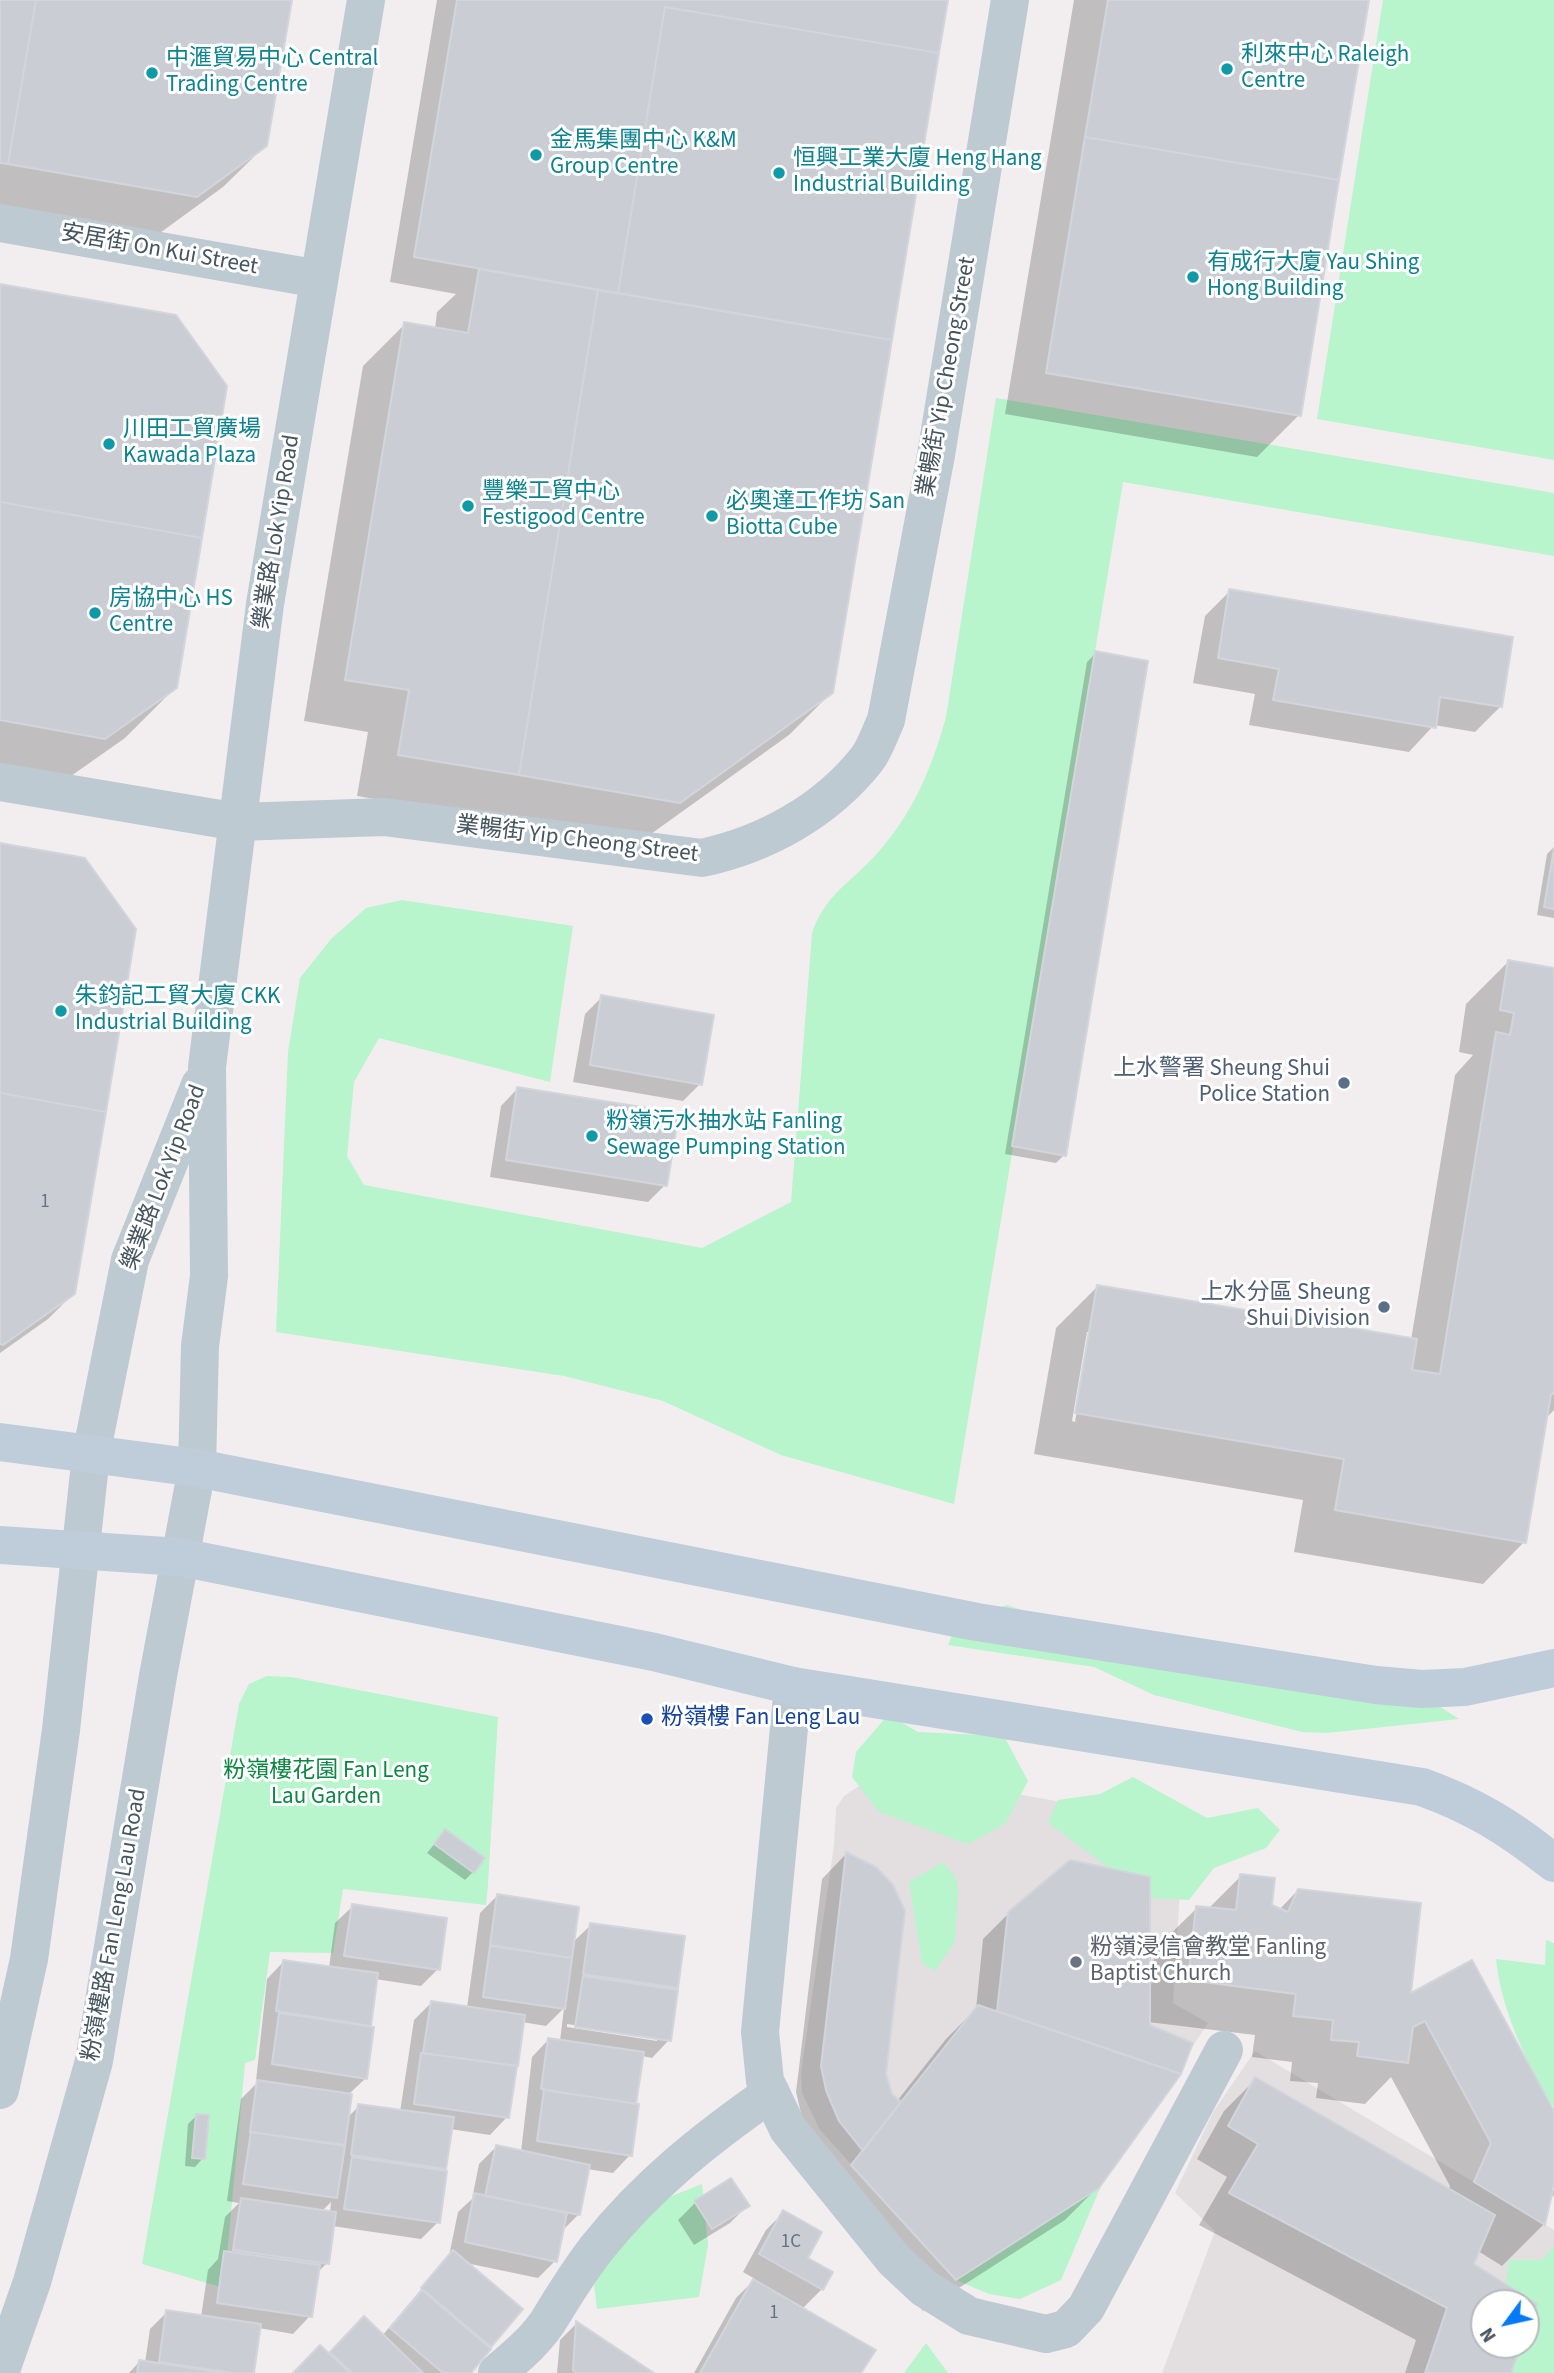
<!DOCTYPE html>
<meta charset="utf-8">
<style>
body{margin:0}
#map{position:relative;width:1554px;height:2373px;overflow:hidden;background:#f2eeef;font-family:"Source Sans 3",sans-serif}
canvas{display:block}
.north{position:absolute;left:1470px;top:2289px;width:70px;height:70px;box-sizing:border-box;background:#fff;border:2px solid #b5bbbf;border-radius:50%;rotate:237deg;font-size:19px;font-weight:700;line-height:28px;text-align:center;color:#45545e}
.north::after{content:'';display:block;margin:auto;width:24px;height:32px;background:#057af5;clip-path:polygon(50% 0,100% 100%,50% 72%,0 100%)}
</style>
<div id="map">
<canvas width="1554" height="2373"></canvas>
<div class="north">N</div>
</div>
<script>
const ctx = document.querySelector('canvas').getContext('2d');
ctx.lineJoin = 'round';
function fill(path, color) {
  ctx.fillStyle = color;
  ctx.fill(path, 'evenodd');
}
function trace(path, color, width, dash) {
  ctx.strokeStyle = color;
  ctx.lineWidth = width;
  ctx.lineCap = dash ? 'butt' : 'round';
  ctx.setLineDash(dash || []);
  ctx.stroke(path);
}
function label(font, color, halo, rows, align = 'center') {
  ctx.font = font + ' "Source Sans 3","Noto Sans SC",sans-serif';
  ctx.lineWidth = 6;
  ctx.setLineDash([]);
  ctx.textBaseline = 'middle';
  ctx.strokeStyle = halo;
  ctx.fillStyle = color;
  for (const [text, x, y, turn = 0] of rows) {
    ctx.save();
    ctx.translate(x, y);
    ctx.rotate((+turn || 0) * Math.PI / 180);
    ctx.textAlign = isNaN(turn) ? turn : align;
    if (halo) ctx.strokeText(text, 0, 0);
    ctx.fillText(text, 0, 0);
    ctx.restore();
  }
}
const education = new Path2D(`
 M 880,1772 L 900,1773 L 1184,1824 L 1173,2003 L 1208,2023 L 1101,2186 L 956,2280 L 820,2130 L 802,2093 L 801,2073 L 834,1845 L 836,1808 L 844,1796 Z
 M 1255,2051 L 1554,2230 L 1554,2373 L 1162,2373 L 1215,2231 L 1175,2193 L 1213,2112 ZM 1484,2303 L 1526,2303 L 1526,2345 L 1484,2345 Z`);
const green = new Path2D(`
 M 1383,0 L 1554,0 L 1554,460 L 1317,419 Z
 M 996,398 L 1554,493 L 1554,556 L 1123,482 L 954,1504 L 781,1455 L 663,1401 L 564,1376 L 276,1332 L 288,1052 L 300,978 L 331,939 L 366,908 L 402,900 L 573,926 L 550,1082 L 379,1038 L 354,1082 L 347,1156 L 364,1185 L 702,1248 L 791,1202 L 812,933 C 825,896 846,886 872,859 C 911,818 931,771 946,717 Z
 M 1007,1605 L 1096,1635 L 1394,1677 L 1459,1719 L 1327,1733 L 1302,1732 L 1154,1695 L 1094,1667 L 948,1645 L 957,1623 Z
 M 267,1676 L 291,1677 L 498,1717 L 488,1884 L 486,1905 L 343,1889 L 333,1953 L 270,1952 L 255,2060 L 245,2063 L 224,2288 L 142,2264 L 239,1704 L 249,1684 Z
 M 888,1715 L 918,1732 L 1004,1736 L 1028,1781 L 1005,1824 L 968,1844 L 879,1812 L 852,1777 L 856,1752 Z
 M 1133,1777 L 1207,1818 L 1258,1808 L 1280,1830 L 1266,1848 L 1214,1868 L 1189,1900 L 1150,1898 L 1048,1823 L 1058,1800 L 1100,1794 Z
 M 943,1862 L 955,1876 L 958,1890 L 955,1942 L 935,1971 L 922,1963 L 909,1882 Z
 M 1546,1940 L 1554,1943 L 1554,2108 C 1527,2064 1501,2010 1496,1959 L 1545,1965 Z
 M 702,2184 L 708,2245 L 699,2297 L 597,2309 L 594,2285 L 611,2256 L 659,2201 Z
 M 1101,2186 L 1061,2280 L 1020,2299 L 989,2294 L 956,2280 Z
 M 1554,2246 L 1554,2373 L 1490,2373 L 1496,2345 L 1526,2345 L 1526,2303 L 1503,2303 L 1509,2260 L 1542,2260 Z
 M 926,2343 L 948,2373 L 904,2373 Z`);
const shadow = new Path2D(`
 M 0,0 L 290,0 L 266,145 L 223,187 L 153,238 L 0,211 Z
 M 437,0 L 946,0 L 832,692 L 789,735 L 637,844 L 357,796 L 368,732 L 304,721 L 363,366 L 405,324 L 435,329 L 437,312 L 456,294 L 390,282 Z
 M 1074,0 L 1368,0 L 1299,415 L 1257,457 L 1005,414 Z
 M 0,286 L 175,688 L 125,738 L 54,788 L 0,778 Z
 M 1230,591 L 1501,706 L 1475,732 L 1434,725 L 1409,752 L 1249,725 L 1255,694 L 1193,683 L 1205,616 Z
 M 1096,653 L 1064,1155 L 1056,1163 L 1005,1154 L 1087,662 Z
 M 0,845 L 74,1293 L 48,1319 L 0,1353 Z
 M 1554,847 L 1554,918 L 1537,915 L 1547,854 Z
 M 1508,962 L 1554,970 L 1554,1410 L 1545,1419 L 1524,1542 L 1483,1584 L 1294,1552 L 1303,1500 L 1034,1454 L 1056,1328 L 1097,1287 L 1411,1340 L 1455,1075 L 1473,1055 L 1459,1052 L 1466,1004 ZM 1087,1332 L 1091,1332 L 1075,1422 L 1072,1421 Z
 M 602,997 L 700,1084 L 683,1101 L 573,1082 L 585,1014 Z
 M 518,1088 L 665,1185 L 648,1202 L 490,1177 L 501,1106 Z
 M 445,1831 L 473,1872 L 465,1880 L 427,1853 Z
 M 846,1854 L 885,2074 L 891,2095 L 897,2101 L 946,2039 L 976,2009 L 983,1939 L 1009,1913 L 1151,1986 L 1155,1949 L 1197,1908 L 1208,1909 L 1241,1876 L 1270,1906 L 1279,1910 L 1298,1890 L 1409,1996 L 1554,2116 L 1554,2195 L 1548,2201 L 1544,2224 L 1502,2266 L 1478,2251 L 1471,2265 L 1534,2305 L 1526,2327 L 1526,2303 L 1484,2303 L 1484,2345 L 1519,2345 L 1509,2373 L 1405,2373 L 1416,2340 L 1199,2225 L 1227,2177 L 1197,2159 L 1224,2111 L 1256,2079 L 1449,2190 L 1450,2186 L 1391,2077 L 1365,2104 L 1316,2098 L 1318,2083 L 1290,2081 L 1292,2062 L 1252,2057 L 1255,2035 L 1148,2022 L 1180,2073 L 1098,2187 L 1065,2220 L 923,2311 L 821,2198 L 796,2092 L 822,1879 Z
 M 497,1896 L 572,1943 L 591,1925 L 676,1987 L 673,1991 L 669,2040 L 652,2058 L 642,2056 L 630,2155 L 613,2173 L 587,2169 L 578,2215 L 562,2231 L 555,2261 L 538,2278 L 466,2263 L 521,2309 L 469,2373 L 294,2373 L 328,2355 L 347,2336 L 382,2336 L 449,2256 L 458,2212 L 472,2199 L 479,2164 L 496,2147 L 521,2152 L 532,2057 L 549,2039 L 560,2041 L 564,2008 L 546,2026 L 522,2022 L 507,2117 L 490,2135 L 450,2129 L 444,2168 L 440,2172 L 438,2222 L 421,2239 L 332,2226 L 327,2263 L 317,2273 L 310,2316 L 293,2334 L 259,2328 L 253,2373 L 129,2373 L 139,2362 L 145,2363 L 150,2329 L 167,2312 L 201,2317 L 208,2270 L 218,2259 L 225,2217 L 239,2203 L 227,2201 L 241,2099 L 259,2081 L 256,2081 L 267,1979 L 284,1961 L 329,1968 L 335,1923 L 353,1906 L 438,1969 L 421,1986 L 375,1979 L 366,2078 L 350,2093 L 347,2118 L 359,2106 L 400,2112 L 414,2020 L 431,2003 L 467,2008 L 480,1913 ZM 567,2024 L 657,2037 L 657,2041 L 567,2027 ZM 331,2202 L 330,2213 L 321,2212 Z
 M 197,2115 L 203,2158 L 195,2167 L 185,2166 L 188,2124 Z
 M 695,2203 L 747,2206 L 730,2223 L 694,2245 L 678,2220 Z
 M 783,2213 L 805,2259 L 831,2273 L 822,2289 L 802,2309 L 859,2373 L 694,2373 L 736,2298 L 755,2279 L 743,2272 L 766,2230 Z
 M 576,2324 L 651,2373 L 557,2373 L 560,2340 Z`);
const building = new Path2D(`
 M 0,0 L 36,0 L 8,164 L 0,163 Z
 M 36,0 L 292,0 L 267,146 L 197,197 L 8,164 Z
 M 457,0 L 948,0 L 939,53 L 665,7 L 618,293 L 414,257 Z
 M 1108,0 L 1369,0 L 1339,180 L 1085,137 Z
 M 665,7 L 939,53 L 892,340 L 618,293 Z
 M 1085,137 L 1339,180 L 1301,416 L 1046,373 Z
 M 479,269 L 598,290 L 519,775 L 398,755 L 409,690 L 345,680 L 404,322 L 468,333 Z
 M 0,284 L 176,315 L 227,386 L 202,538 L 0,502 Z
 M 598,290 L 892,340 L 833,693 L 680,803 L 519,775 Z
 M 0,502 L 202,538 L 177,688 L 105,739 L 0,720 Z
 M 1229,589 L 1513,637 L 1502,707 L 1440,697 L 1436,728 L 1273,700 L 1279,669 L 1218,658 Z
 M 1095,651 L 1148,661 L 1066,1156 L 1012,1146 Z
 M 0,843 L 85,858 L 136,929 L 106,1112 L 0,1093 Z
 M 1554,849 L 1554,909 L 1544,907 Z
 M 1508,960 L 1554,968 L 1554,1394 L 1551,1394 L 1526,1543 L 1335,1510 L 1344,1459 L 1075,1413 L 1097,1285 L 1417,1339 L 1412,1370 L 1440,1374 L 1496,1032 L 1510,1035 L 1514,1013 L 1500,1010 Z
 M 601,995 L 714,1015 L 702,1085 L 590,1065 Z
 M 517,1087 L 679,1113 L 667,1186 L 506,1160 Z
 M 0,1093 L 106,1112 L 75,1294 L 3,1345 L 0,1344 Z
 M 445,1829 L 485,1858 L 474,1873 L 434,1844 Z
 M 846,1852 L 876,1867 L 893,1885 L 905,1911 L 886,2074 L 892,2094 L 901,2102 L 863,2151 L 839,2121 L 826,2090 L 821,2066 Z
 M 1070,1860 L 1150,1877 L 1150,2025 L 1193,2043 L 1181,2074 L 997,2011 L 1008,1912 Z
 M 1240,1874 L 1275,1878 L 1272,1905 L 1288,1912 L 1298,1889 L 1421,1903 L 1411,1993 L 1472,1960 L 1554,2111 L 1554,2185 L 1545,2225 L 1474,2182 L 1491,2143 L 1425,2021 L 1413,2027 L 1408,2063 L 1357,2056 L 1359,2042 L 1331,2040 L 1333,2020 L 1293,2016 L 1296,1994 L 1188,1980 L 1196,1906 L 1236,1910 Z
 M 497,1894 L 579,1907 L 572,1958 L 490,1945 Z
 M 352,1904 L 447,1918 L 440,1970 L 344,1956 Z
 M 590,1923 L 685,1936 L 678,1988 L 583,1974 Z
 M 490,1946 L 572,1958 L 565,2009 L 483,1997 Z
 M 283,1960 L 378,1973 L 371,2026 L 276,2011 Z
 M 583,1976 L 678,1990 L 671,2041 L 575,2027 Z
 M 431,2001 L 525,2015 L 518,2066 L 423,2053 Z
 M 978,2005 L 1181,2074 L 1099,2188 L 956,2280 L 851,2165 Z
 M 279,2013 L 374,2027 L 367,2079 L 272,2064 Z
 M 548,2038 L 644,2052 L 636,2104 L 541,2089 Z
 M 421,2053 L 517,2066 L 509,2118 L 414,2104 Z
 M 1255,2077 L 1495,2215 L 1474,2264 L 1537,2304 L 1526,2332 L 1526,2303 L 1484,2303 L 1484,2345 L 1521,2345 L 1511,2373 L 1425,2373 L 1447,2308 L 1229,2193 L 1258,2144 L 1228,2126 Z
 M 257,2080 L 352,2094 L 345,2145 L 250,2132 Z
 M 544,2090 L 639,2104 L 632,2156 L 537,2141 Z
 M 358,2104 L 454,2117 L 446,2169 L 351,2155 Z
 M 196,2114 L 209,2115 L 205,2159 L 192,2158 Z
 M 251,2132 L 345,2146 L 337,2198 L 243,2184 Z
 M 496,2145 L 590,2165 L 580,2215 L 485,2196 Z
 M 352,2157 L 447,2171 L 440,2223 L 344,2209 Z
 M 731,2178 L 750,2206 L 712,2229 L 694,2201 Z
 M 474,2193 L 567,2213 L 557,2262 L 465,2242 Z
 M 241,2198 L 336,2212 L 329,2264 L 233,2250 Z
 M 783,2210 L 822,2232 L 808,2258 L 833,2272 L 823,2290 L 759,2254 Z
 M 453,2250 L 523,2309 L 491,2347 L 421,2288 Z
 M 224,2251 L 320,2265 L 312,2317 L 217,2303 Z
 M 753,2279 L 876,2350 L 861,2373 L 700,2373 Z
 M 422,2290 L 491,2349 L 471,2373 L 443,2373 L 390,2328 Z
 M 166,2310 L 261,2324 L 254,2373 L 233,2373 L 159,2362 Z
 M 364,2316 L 423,2373 L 352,2373 L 330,2352 Z
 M 576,2321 L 654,2373 L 576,2373 L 573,2370 Z
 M 320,2345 L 350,2373 L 293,2373 Z
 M 139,2360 L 223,2373 L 137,2373 Z`);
const pedestrian = new Path2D(`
 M 497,2373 C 517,2356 539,2338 552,2315 C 566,2292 580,2270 596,2249 C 646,2186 705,2139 771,2093`);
const minor = new Path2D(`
 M 0,223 L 319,279
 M 0,782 L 238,822 L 384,817 L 702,858 C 766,844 826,811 867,759 C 875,749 880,733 886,720 L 936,455 L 1010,0
 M 793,1686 L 760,2032 L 765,2081 L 788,2129 L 894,2260 L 924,2288 L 969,2316 L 1046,2334 L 1066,2329 L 1086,2308 L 1224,2050`);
const tertiary = new Path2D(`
 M 0,2090 L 29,1959 L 61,1730 L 91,1455 L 130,1260 L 200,1085
 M 0,2373 L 32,2282 L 94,2061 L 158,1676 L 197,1468 L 200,1346 L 209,1276 L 207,1067 L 265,604 L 366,0`);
const secondary = new Path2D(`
 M 0,1442 L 197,1468 L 977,1622 L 1376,1685 L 1422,1689 L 1465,1687 L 1554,1668
 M 0,1545 L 180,1557 L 654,1652 L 793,1686 L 1422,1787 C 1475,1806 1510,1828 1554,1863`);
const markers = [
 [1227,69,7,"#0f9aa8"],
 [152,73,7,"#0f9aa8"],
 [536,155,7,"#0f9aa8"],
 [779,173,7,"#0f9aa8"],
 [1193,277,7,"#0f9aa8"],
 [109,444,7,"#0f9aa8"],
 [468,506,7,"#0f9aa8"],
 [712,516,7,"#0f9aa8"],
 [95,613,7,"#0f9aa8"],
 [61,1011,7,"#0f9aa8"],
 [1344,1083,7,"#5c6f8a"],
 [592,1136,7,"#0f9aa8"],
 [1384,1307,7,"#5c6f8a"],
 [647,1719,7,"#1a4fb4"],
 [1076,1962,7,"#6b7280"]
];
const numberNames = [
 ["1",45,1203],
 ["1C",791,2243],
 ["1",774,2314]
];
const cultureNames = [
 ["利來中心 Raleigh",1241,56],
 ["Centre",1241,82],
 ["中滙貿易中心 Central",166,60],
 ["Trading Centre",166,86],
 ["金馬集團中心 K&M",550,142],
 ["Group Centre",550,168],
 ["恒興工業大廈 Heng Hang",793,160],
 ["Industrial Building",793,186],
 ["有成行大廈 Yau Shing",1207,264],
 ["Hong Building",1207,290],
 ["川田工貿廣場",123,431],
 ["Kawada Plaza",123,457],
 ["豐樂工貿中心",482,493],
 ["Festigood Centre",482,519],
 ["必奧達工作坊 San",726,503],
 ["Biotta Cube",726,529],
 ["房協中心 HS",109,600],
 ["Centre",109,626],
 ["朱鈞記工貿大廈 CKK",75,998],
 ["Industrial Building",75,1024],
 ["粉嶺污水抽水站 Fanling",606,1123],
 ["Sewage Pumping Station",606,1149]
];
const streetNames = [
 ["安居街 On Kui Street",159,251,10],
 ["業暢街 Yip Cheong Street",948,377,-80],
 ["樂業路 Lok Yip Road",278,532,-81],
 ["業暢街 Yip Cheong Street",577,841,7],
 ["樂業路 Lok Yip Road",165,1178,-69],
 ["粉嶺樓路 Fan Leng Lau Road",116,1925,-80]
];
const serviceNames = [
 ["上水警署 Sheung Shui",1330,1070],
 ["Police Station",1330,1096],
 ["上水分區 Sheung",1370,1294],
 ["Shui Division",1370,1320]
];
const transitNames = [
 ["粉嶺樓 Fan Leng Lau",661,1719]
];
const parkNames = [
 ["粉嶺樓花園 Fan Leng",326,1772],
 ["Lau Garden",326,1798]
];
const worshipNames = [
 ["粉嶺浸信會教堂 Fanling",1090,1949],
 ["Baptist Church",1090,1975]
];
fill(education, '#e3dfe1');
fill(green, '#b8f4cc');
fill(shadow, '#0003');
fill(building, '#caced4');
trace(building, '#d2d5db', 2);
trace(pedestrian, '#becad2', 38);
trace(minor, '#becad2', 38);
trace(tertiary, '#becad2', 38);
trace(secondary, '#bfcdda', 38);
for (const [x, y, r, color] of markers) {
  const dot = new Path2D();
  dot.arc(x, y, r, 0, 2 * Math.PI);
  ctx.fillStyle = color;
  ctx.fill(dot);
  trace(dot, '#fff', 2.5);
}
label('19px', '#66727c', null, numberNames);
label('23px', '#0d838f', '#fff', cultureNames, 'left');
label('23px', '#45545e', '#fff', streetNames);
label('23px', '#4e5e75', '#fff', serviceNames, 'right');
label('23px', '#164399', '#fff', transitNames, 'left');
label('23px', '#0d8844', '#fff', parkNames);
label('23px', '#5b616d', '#fff', worshipNames, 'left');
</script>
